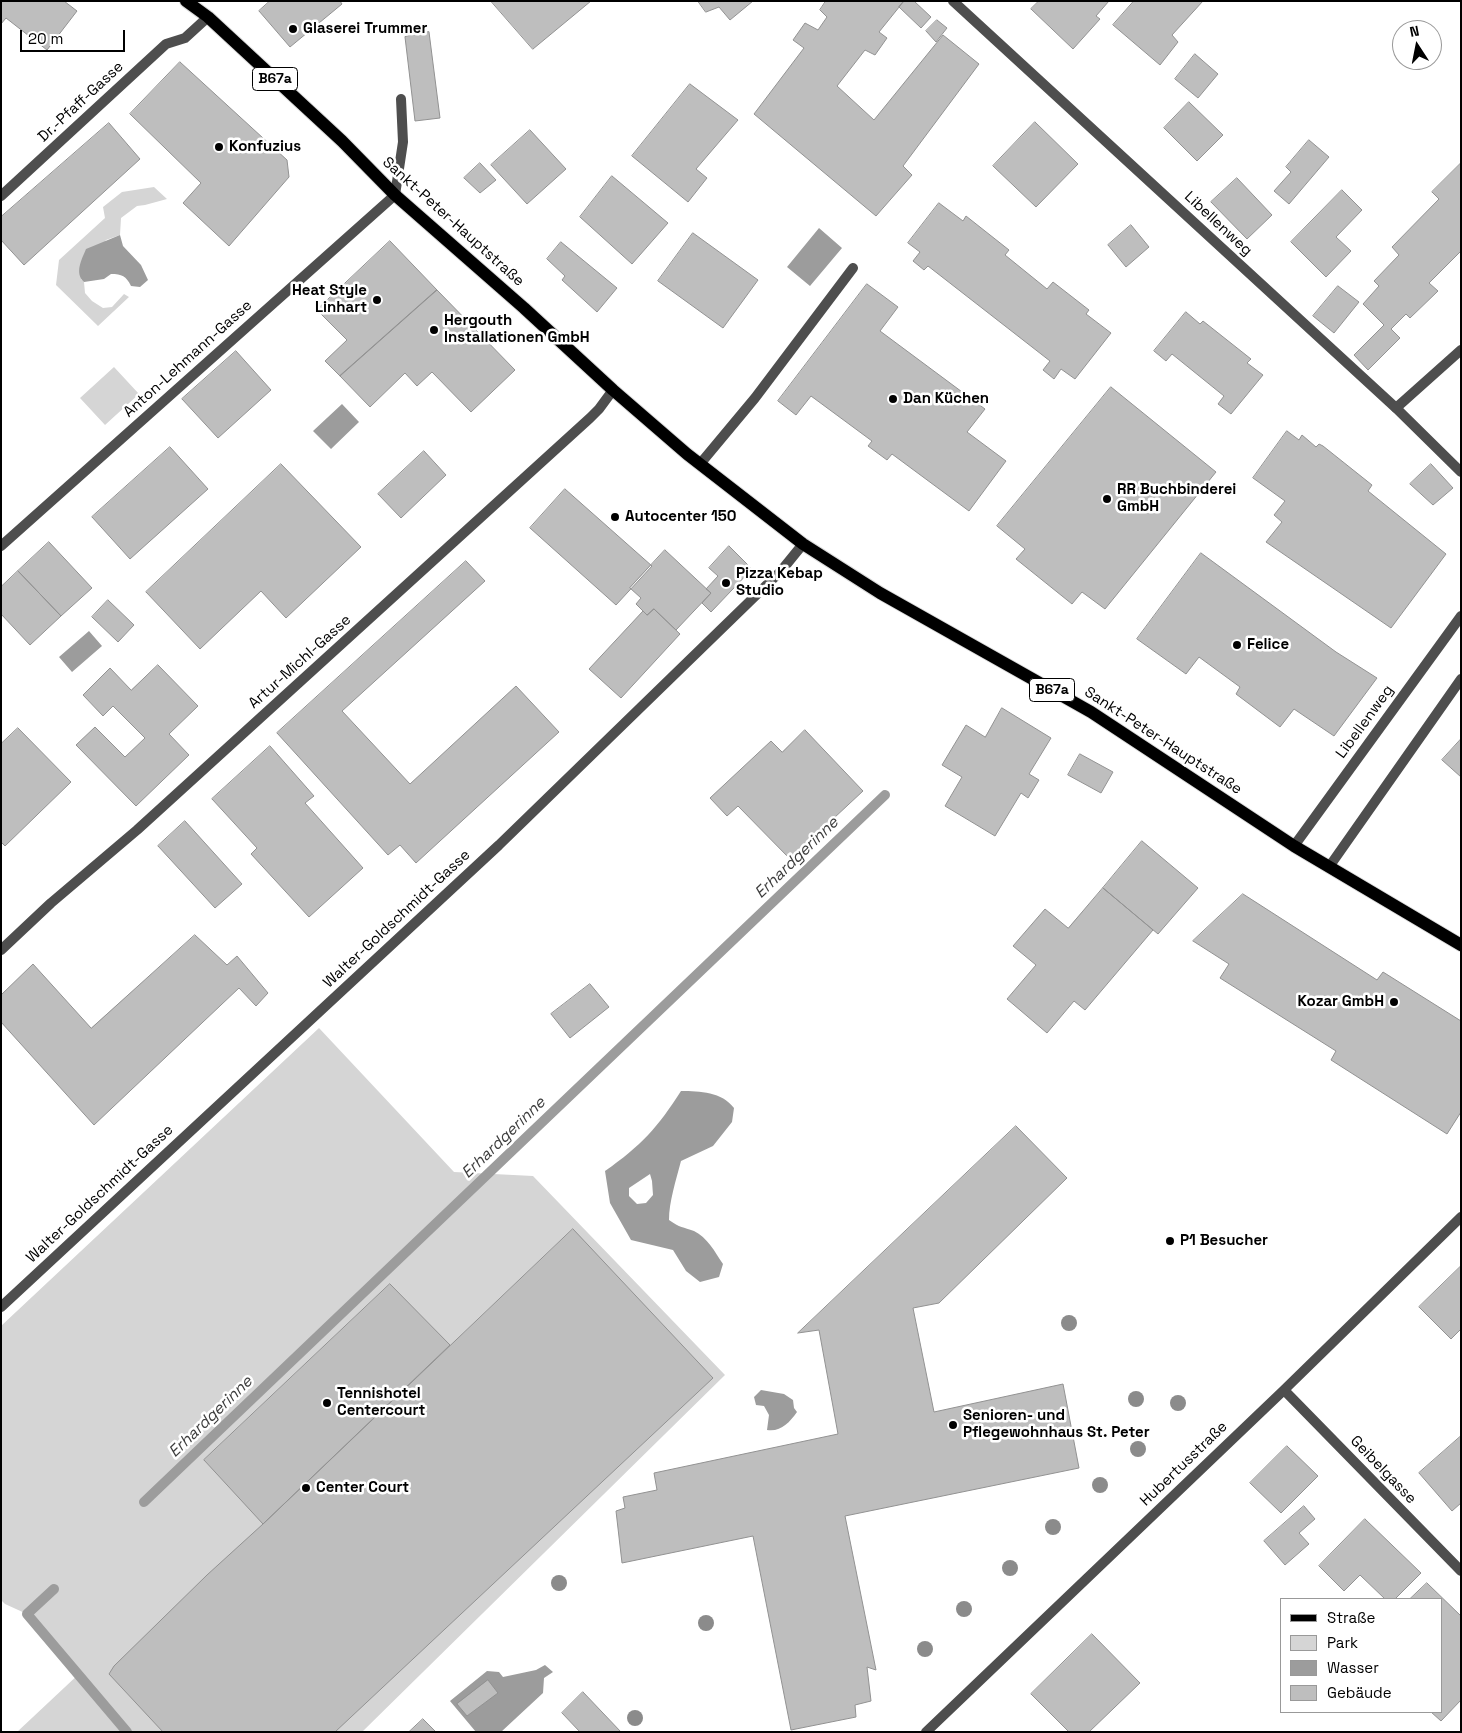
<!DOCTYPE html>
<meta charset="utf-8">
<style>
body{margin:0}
#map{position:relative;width:1462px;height:1733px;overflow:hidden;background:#fff;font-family:"Space Grotesk",sans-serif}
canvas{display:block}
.frame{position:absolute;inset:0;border:2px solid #000;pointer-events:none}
.legend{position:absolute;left:1280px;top:1598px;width:162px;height:115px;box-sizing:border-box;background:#fff;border:1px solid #999;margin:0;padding:6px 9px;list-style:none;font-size:15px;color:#000}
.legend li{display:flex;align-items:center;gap:10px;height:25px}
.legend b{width:25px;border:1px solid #999}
.north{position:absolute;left:1392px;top:20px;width:50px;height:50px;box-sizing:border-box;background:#fff;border:1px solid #999;border-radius:50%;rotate:349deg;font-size:14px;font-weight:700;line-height:20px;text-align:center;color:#000}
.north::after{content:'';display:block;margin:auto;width:18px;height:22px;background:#000;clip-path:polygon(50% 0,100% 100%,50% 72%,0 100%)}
.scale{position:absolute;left:20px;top:30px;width:105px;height:22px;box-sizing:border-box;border:2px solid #000;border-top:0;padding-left:6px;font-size:15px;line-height:18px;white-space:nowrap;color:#000;-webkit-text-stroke:4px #fff;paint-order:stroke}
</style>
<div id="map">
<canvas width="1462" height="1733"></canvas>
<div class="frame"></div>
<ul class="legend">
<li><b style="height:6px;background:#000"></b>Straße</li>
<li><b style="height:14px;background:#d5d5d5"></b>Park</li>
<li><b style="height:14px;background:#9c9c9c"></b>Wasser</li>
<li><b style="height:14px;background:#bebebe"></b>Gebäude</li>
</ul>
<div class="north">N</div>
<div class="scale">20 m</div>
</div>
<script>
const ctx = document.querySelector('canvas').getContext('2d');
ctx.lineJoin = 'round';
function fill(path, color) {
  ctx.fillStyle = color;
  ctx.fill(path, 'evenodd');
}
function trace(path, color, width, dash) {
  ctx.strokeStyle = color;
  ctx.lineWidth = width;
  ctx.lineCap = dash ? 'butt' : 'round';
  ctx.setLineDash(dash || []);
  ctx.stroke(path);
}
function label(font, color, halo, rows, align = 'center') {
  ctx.font = font + ' "Space Grotesk",sans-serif';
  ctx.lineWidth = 5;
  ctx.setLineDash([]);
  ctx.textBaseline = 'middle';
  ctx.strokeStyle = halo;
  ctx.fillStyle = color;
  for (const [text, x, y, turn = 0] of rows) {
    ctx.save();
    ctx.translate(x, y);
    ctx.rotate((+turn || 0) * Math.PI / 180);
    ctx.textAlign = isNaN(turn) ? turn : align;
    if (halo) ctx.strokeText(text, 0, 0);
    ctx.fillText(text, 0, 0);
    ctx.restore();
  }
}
const green = new Path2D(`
 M 154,187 L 167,199 L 145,205 L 137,206 L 121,218 L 120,235 L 106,240 L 81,279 L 84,282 L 85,293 L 92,301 L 103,308 L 112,307 L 124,294 L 129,297 L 98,326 L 56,285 L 59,260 L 105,218 L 103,207 L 122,192 Z
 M 114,367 L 139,394 L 105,425 L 80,398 Z
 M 319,1028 L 454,1172 L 533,1176 L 725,1375 L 362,1732 L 17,1732 L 81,1672 L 27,1614 L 5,1604 L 1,1600 L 1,1326 Z`);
const water = new Path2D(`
 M 819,228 L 842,248 L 810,286 L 787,267 Z
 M 120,235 L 123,246 L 141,265 L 148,280 L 140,287 L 131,286 C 126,276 122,274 111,274 L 104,279 L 84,282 C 74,273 82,259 86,249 Z
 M 342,404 L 359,422 L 331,449 L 313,431 Z
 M 89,631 L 102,646 L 72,672 L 59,657 Z
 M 681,1091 C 700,1091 722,1092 734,1108 L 732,1122 L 713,1146 L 681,1161 C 676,1180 669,1202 669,1220 C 680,1228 683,1227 694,1231 C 707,1237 715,1252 723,1264 L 719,1277 L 700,1282 L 686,1271 L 673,1250 L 631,1240 L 610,1203 L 605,1171 C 641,1146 658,1127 681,1091 ZM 650,1174 L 652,1181 L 653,1195 L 646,1203 L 637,1204 L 629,1196 L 629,1188 Z
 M 761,1390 L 784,1394 L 793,1400 L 794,1408 L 797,1412 C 789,1423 781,1432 767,1430 L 769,1415 L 764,1406 L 756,1405 L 754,1397 Z
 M 545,1665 L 553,1672 L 544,1678 L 543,1693 L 501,1732 L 476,1732 L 450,1701 L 487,1671 L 499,1672 L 503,1677 L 536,1670 Z`);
const stream = new Path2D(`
 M 144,1502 L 885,795
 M 54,1589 L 27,1614 L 127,1732`);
const building = new Path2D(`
 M 1,1 L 64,1 L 77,11 L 47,50 L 6,18 L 1,24 Z
 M 270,1 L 340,1 L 342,4 L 290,47 L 259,11 Z
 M 491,1 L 591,1 L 533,49 Z
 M 698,1 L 753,1 L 730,20 L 719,7 L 706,12 Z
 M 826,1 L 904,1 L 879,32 L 887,38 L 875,55 L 865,50 L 837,86 L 874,120 L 943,35 L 979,64 L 903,166 L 912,175 L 876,216 L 754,114 L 804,48 L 793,40 L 805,23 L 818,30 L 827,17 L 820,10 Z
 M 904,1 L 914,1 L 931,17 L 921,28 L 899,7 Z
 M 1039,1 L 1109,1 L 1096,16 L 1100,19 L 1073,49 L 1031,9 Z
 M 1134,1 L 1203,1 L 1172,35 L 1178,42 L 1160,65 L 1113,25 Z
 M 937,20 L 947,28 L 936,42 L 926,31 Z
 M 429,32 L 440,118 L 415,121 L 405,37 Z
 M 1195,54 L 1218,74 L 1198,98 L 1175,79 Z
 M 180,62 L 287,160 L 289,177 L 229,246 L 183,203 L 201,183 L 130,114 Z
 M 690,84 L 738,120 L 696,169 L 707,178 L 688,202 L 632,156 Z
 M 1189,102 L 1223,135 L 1197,161 L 1164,128 Z
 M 1035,122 L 1078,164 L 1036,207 L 993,166 Z
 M 109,123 L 140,159 L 24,265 L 1,240 L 1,217 Z
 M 530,130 L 566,169 L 527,204 L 491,165 Z
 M 1309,140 L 1329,157 L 1289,204 L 1274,191 L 1291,172 L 1286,167 Z
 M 480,163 L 496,180 L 480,193 L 464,178 Z
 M 1461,163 L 1461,251 L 1429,283 L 1438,291 L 1410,318 L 1406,314 L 1391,329 L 1400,338 L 1368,370 L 1354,355 L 1384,325 L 1363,304 L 1379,286 L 1374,281 L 1399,255 L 1392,247 L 1439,199 L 1432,192 Z
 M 612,176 L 668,223 L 632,264 L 580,217 Z
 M 1237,178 L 1272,215 L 1247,239 L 1211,202 Z
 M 1342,190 L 1362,210 L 1336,237 L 1351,251 L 1326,277 L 1291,242 Z
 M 939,203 L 963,221 L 966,216 L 1009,250 L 1005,255 L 1047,289 L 1053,282 L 1089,310 L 1086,314 L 1111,333 L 1075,379 L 1061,369 L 1054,379 L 1043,370 L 1050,361 L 928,266 L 924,270 L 913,261 L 920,252 L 908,243 Z
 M 1131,225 L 1149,247 L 1126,267 L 1108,245 Z
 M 693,233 L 758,280 L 723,328 L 658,281 Z
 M 390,241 L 437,290 L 340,376 L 325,361 L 347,340 L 317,310 Z
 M 561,242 L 617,288 L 597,312 L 562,280 L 565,276 L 547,259 Z
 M 867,284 L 898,307 L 880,331 L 985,409 L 967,432 L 1006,461 L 969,511 L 892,454 L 887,460 L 868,446 L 872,441 L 811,396 L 796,415 L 778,401 Z
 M 1338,286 L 1359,302 L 1334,333 L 1313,316 Z
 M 437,290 L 515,370 L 471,412 L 432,372 L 417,386 L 405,373 L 370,407 L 340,376 Z
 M 1186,312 L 1200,324 L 1203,321 L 1251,359 L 1247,363 L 1263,375 L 1231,414 L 1218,404 L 1224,396 L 1172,354 L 1166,361 L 1154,351 Z
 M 236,351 L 271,390 L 218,438 L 182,399 Z
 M 1111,387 L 1216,472 L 1105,609 L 1082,592 L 1072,604 L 1016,559 L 1025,549 L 997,526 Z
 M 1287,431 L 1299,440 L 1302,435 L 1316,447 L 1319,444 L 1323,446 L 1372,485 L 1368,491 L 1446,554 L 1391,628 L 1266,542 L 1282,522 L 1274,515 L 1285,501 L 1253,478 Z
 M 170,447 L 208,489 L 130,559 L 92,517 Z
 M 424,451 L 446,475 L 401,518 L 378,494 Z
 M 281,464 L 361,547 L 286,618 L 261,591 L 200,649 L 146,592 Z
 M 1431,464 L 1453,488 L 1433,505 L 1410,484 Z
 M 565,489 L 652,566 L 616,605 L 530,528 Z
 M 49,542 L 92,588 L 61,616 L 18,571 Z
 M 729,546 L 752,569 L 711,612 L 702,603 L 711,593 L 706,589 L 718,576 L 709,568 Z
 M 665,550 L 711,593 L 676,630 L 654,609 L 647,615 L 636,604 L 641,598 L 630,588 Z
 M 1201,553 L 1336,652 L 1377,678 L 1334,736 L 1294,709 L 1280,727 L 1236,694 L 1240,687 L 1199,657 L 1186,674 L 1137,639 Z
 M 466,561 L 485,581 L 342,711 L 410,784 L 516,686 L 559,732 L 416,863 L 400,845 L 388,855 L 277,733 Z
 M 18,571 L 61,616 L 30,645 L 1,614 L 1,587 Z
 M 108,600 L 134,625 L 118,642 L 92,617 Z
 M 654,609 L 680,634 L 621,698 L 589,669 L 643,611 L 647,615 Z
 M 158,665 L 198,706 L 169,734 L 189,755 L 136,806 L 76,745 L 95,727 L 125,757 L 145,738 L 113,706 L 103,716 L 83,695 L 110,668 L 131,690 Z
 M 1002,708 L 1051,738 L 1029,774 L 1039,780 L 1028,798 L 1021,793 L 995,836 L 945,806 L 962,777 L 942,765 L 966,725 L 985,737 Z
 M 18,728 L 71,782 L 5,846 L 1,842 L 1,744 Z
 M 805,730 L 863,791 L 790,859 L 738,806 L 727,816 L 710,798 L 771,741 L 782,752 Z
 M 1461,739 L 1461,777 L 1442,760 Z
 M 270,746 L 314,796 L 305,803 L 363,868 L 309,917 L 251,854 L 257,848 L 212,799 Z
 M 1080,754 L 1113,772 L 1101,793 L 1068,775 Z
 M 185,821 L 242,884 L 215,908 L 158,846 Z
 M 1142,841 L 1198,888 L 1158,934 L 1103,888 Z
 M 1103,888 L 1153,930 L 1085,1010 L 1074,1001 L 1047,1033 L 1007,999 L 1036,965 L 1013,946 L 1045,909 L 1068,928 Z
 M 1243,894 L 1377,980 L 1383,972 L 1461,1021 L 1461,1112 L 1447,1134 L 1331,1060 L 1336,1051 L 1220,978 L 1229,964 L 1193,941 Z
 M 195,935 L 227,965 L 237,956 L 268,993 L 256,1006 L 239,988 L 94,1125 L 1,1022 L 1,995 L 33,964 L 91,1028 Z
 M 590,984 L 609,1007 L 570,1038 L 551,1014 Z
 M 1016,1126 L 1067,1178 L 939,1303 L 913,1308 L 934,1412 L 1063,1384 L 1079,1468 L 845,1516 L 876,1670 L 867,1667 L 871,1701 L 855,1705 L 856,1717 L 791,1730 L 753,1536 L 622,1563 L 616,1511 L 625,1508 L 623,1497 L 657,1490 L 654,1473 L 838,1434 L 819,1330 L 798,1333 Z
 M 573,1229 L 713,1378 L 335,1732 L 163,1732 L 109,1674 L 114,1666 L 207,1575 L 263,1524 Z
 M 1461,1266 L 1461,1329 L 1451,1339 L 1419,1307 Z
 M 390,1284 L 450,1345 L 263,1524 L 204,1460 Z
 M 1461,1436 L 1461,1503 L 1452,1511 L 1419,1473 Z
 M 1287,1446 L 1318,1476 L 1281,1513 L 1250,1483 Z
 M 1304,1506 L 1315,1519 L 1299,1533 L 1309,1544 L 1285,1565 L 1264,1541 Z
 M 1365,1519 L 1421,1573 L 1395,1599 L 1385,1599 L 1360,1575 L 1344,1591 L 1319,1566 Z
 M 1427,1583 L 1461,1616 L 1461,1700 L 1441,1721 L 1431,1712 L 1441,1712 L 1441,1599 L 1410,1599 Z
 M 1092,1634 L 1140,1683 L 1089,1732 L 1069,1732 L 1031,1694 Z
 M 488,1680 L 498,1693 L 467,1716 L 457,1704 Z
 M 583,1692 L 621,1732 L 580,1732 L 562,1713 Z
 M 423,1719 L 436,1732 L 409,1732 Z`);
const service = new Path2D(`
 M 395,195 L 403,142 L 401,99
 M 1396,408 L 1461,350`);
const minor = new Path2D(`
 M 953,1 L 1396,408 L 1461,472
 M 1,196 L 166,44 L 185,38 L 208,17
 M 700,464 L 755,398 L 853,268
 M 1,546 L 395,195
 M 1294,846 L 1461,616
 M 1329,867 L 1461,679
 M 1,950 L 51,903 L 137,830 L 590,418 L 599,409 L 613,390
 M 1,1307 L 499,845 L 781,571 L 803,544
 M 1284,1390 L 1461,1571
 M 926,1732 L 1284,1390 L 1461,1217`);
const primary = new Path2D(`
 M 186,1 L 208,17 L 342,141 L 395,195 L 524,308 L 613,390 L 687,454 L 803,544 L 880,593 L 1091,712 L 1294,846 L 1461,945`);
const trees = [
 [1069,1323],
 [1136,1399],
 [1178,1403],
 [1138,1449],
 [1100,1485],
 [1053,1527],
 [1010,1568],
 [559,1583],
 [964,1609],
 [706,1623],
 [925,1649],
 [635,1718]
];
const markers = [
 [293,29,5,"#000"],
 [219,147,5,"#000"],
 [377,300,5,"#000"],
 [434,330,5,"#000"],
 [893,399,5,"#000"],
 [1107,499,5,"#000"],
 [615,517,5,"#000"],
 [726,583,5,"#000"],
 [1237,645,5,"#000"],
 [1394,1002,5,"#000"],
 [1170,1241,5,"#000"],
 [327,1403,5,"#000"],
 [953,1425,5,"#000"],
 [306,1488,5,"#000"]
];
const shields = [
 [275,79,45],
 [1052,690,45]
];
const shieldNames = [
 ["B67a",275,79],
 ["B67a",1052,690]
];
const poiNames = [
 ["Glaserei Trummer",303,29],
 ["Konfuzius",229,147],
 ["Heat Style",367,291,"right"],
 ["Linhart",367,308,"right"],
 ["Hergouth",444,321],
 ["Installationen GmbH",444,338],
 ["Dan Küchen",903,399],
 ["RR Buchbinderei",1117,490],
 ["GmbH",1117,507],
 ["Autocenter 150",625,517],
 ["Pizza Kebap",736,574],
 ["Studio",736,591],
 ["Felice",1247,645],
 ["Kozar GmbH",1384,1002,"right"],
 ["P1 Besucher",1180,1241],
 ["Tennishotel",337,1394],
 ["Centercourt",337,1411],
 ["Senioren- und",963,1416],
 ["Pflegewohnhaus St. Peter",963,1433],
 ["Center Court",316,1488]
];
const streetNames = [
 ["Dr.-Pfaff-Gasse",81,102,-43],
 ["Sankt-Peter-Hauptstraße",453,222,42],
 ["Libellenweg",1218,224,43],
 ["Anton-Lehmann-Gasse",188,359,-42],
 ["Artur-Michl-Gasse",300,662,-42],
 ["Libellenweg",1365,722,-54],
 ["Sankt-Peter-Hauptstraße",1163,741,33],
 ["Walter-Goldschmidt-Gasse",397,919,-43],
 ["Walter-Goldschmidt-Gasse",100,1194,-43],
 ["Hubertusstraße",1184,1464,-44],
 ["Geibelgasse",1383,1470,46]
];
const waterNames = [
 ["Erhardgerinne",797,858,-44],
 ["Erhardgerinne",504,1138,-44],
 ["Erhardgerinne",211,1417,-44]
];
fill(green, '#d5d5d5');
fill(water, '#9c9c9c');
trace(stream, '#9c9c9c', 10);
fill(building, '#bebebe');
trace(building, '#929292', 1);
trace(primary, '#dbdbdb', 14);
trace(service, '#4e4e4e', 10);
trace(minor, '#4e4e4e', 10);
trace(primary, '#000', 12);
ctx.fillStyle = '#8b8b8b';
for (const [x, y] of trees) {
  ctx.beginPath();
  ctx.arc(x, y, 8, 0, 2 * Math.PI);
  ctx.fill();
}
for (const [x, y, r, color] of markers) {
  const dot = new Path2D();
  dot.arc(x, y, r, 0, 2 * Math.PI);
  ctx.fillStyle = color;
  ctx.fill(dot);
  trace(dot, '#fff', 2);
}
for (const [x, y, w] of shields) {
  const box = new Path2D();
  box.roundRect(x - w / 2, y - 11.5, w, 23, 4);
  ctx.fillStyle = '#fff';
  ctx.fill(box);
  trace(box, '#000', 1);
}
label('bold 14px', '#000', null, shieldNames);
label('bold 15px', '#000', '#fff', poiNames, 'left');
label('15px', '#000', '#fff', streetNames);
label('italic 16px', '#3d3d3d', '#fff', waterNames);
</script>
